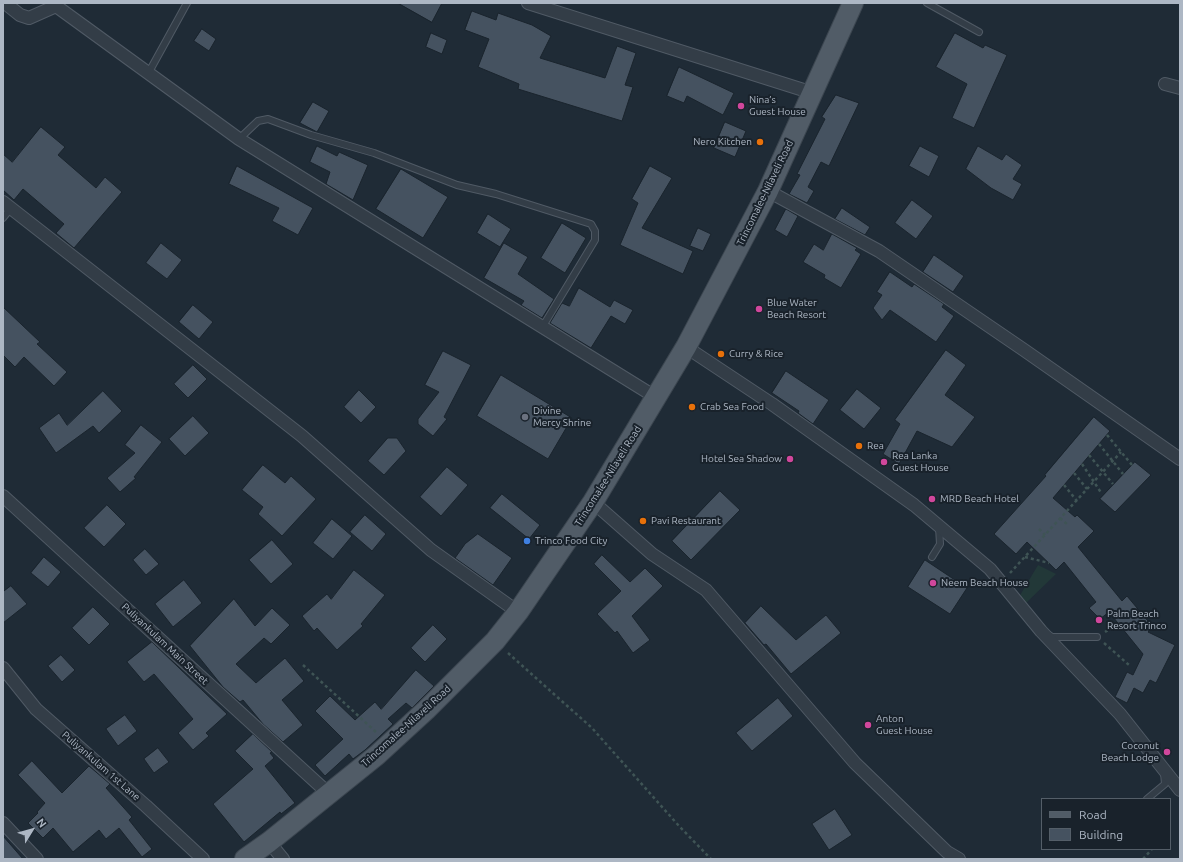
<!DOCTYPE html>
<meta charset="utf-8">
<style>
body{margin:0}
#map{position:relative;width:1183px;height:862px;overflow:hidden;background:#1f2b36;font-family:Ubuntu,sans-serif}
canvas{display:block}
.frame{position:absolute;inset:0;border:4px solid #adb7c4;pointer-events:none}
.legend{position:absolute;left:1041px;top:798px;width:130px;height:52px;box-sizing:border-box;background:#19222b;border:1px solid #545e68;margin:0;padding:5px 7px;list-style:none;font-size:12px;color:#adb7c4}
.legend li{display:flex;align-items:center;gap:8px;height:20px}
.legend b{width:20px;border:1px solid #545e68}
.north{position:absolute;left:12px;top:810px;width:40px;height:40px;-webkit-text-stroke:3px #19222b;paint-order:stroke;rotate:53deg;font-size:11px;font-weight:700;line-height:16px;text-align:center;color:#adb7c4}
.north::after{content:'';display:block;margin:auto;width:14px;height:18px;background:#adb7c4;clip-path:polygon(50% 0,100% 100%,50% 72%,0 100%)}
</style>
<div id="map">
<canvas width="1183" height="862"></canvas>
<div class="frame"></div>
<ul class="legend">
<li><b style="height:5px;background:#515c67"></b>Road</li>
<li><b style="height:11px;background:#455260"></b>Building</li>
</ul>
<div class="north">N</div>
</div>
<script>
const ctx = document.querySelector('canvas').getContext('2d');
ctx.lineJoin = 'round';
function fill(path, color) {
  ctx.fillStyle = color;
  ctx.fill(path, 'evenodd');
}
function trace(path, color, width, dash) {
  ctx.strokeStyle = color;
  ctx.lineWidth = width;
  ctx.lineCap = dash ? 'butt' : 'round';
  ctx.setLineDash(dash || []);
  ctx.stroke(path);
}
function label(font, color, halo, rows, align = 'center') {
  ctx.font = font + ' Ubuntu,sans-serif';
  ctx.lineWidth = 4;
  ctx.setLineDash([]);
  ctx.textBaseline = 'middle';
  ctx.strokeStyle = halo;
  ctx.fillStyle = color;
  for (const [text, x, y, turn = 0] of rows) {
    ctx.save();
    ctx.translate(x, y);
    ctx.rotate((+turn || 0) * Math.PI / 180);
    ctx.textAlign = isNaN(turn) ? turn : align;
    if (halo) ctx.strokeText(text, 0, 0);
    ctx.fillText(text, 0, 0);
    ctx.restore();
  }
}
const green = new Path2D(`
 M 1038,565 L 1056,574 L 1026,603 L 1019,597 Z`);
const building = new Path2D(`
 M 398,3 L 442,3 L 432,22 Z
 M 472,11 L 496,20 L 498,13 L 532,25 L 551,36 L 540,58 L 605,78 L 617,46 L 636,53 L 625,85 L 633,87 L 622,121 L 518,89 L 519,84 L 478,67 L 489,39 L 465,30 Z
 M 202,29 L 216,39 L 209,51 L 194,41 Z
 M 431,33 L 447,40 L 442,54 L 426,47 Z
 M 955,33 L 983,48 L 985,45 L 1007,55 L 974,128 L 952,118 L 967,84 L 936,67 Z
 M 679,67 L 734,93 L 723,115 L 687,96 L 684,103 L 667,96 Z
 M 836,95 L 859,103 L 829,166 L 821,162 L 808,187 L 814,191 L 807,203 L 789,194 L 800,175 L 797,174 L 825,119 L 822,117 Z
 M 313,102 L 329,111 L 317,132 L 300,123 Z
 M 725,122 L 746,131 L 735,157 L 714,148 Z
 M 41,127 L 65,147 L 58,155 L 96,188 L 105,177 L 122,192 L 74,248 L 56,233 L 64,224 L 23,189 L 14,200 L 3,190 L 3,154 L 12,162 Z
 M 317,146 L 337,156 L 339,152 L 368,165 L 353,200 L 326,184 L 330,172 L 310,162 Z
 M 920,146 L 939,156 L 929,177 L 909,166 Z
 M 978,146 L 1002,160 L 1006,154 L 1022,165 L 1013,179 L 1022,184 L 1013,200 L 991,188 L 966,169 Z
 M 237,166 L 313,208 L 298,235 L 272,221 L 279,208 L 229,184 Z
 M 650,166 L 672,178 L 642,228 L 693,251 L 683,274 L 620,245 L 638,203 L 632,199 Z
 M 401,169 L 448,197 L 423,238 L 376,209 Z
 M 912,200 L 933,216 L 916,239 L 895,223 Z
 M 842,208 L 870,227 L 865,235 L 835,219 Z
 M 786,209 L 798,216 L 787,237 L 775,230 Z
 M 488,214 L 511,229 L 500,247 L 477,233 Z
 M 562,223 L 586,238 L 565,273 L 541,258 Z
 M 698,228 L 711,234 L 703,251 L 690,246 Z
 M 832,234 L 857,248 L 855,250 L 861,254 L 841,288 L 824,278 L 825,275 L 803,262 L 814,244 L 823,250 Z
 M 161,243 L 182,260 L 167,279 L 146,263 Z
 M 504,243 L 528,257 L 518,274 L 554,299 L 542,318 L 521,305 L 524,301 L 484,278 Z
 M 934,255 L 964,276 L 953,292 L 923,272 Z
 M 890,272 L 912,287 L 914,284 L 944,304 L 942,307 L 954,316 L 936,342 L 890,310 L 882,320 L 873,308 L 882,295 L 877,292 Z
 M 579,288 L 610,307 L 614,300 L 633,310 L 625,324 L 611,316 L 591,348 L 550,323 L 562,303 L 569,306 Z
 M 193,305 L 213,322 L 199,339 L 179,322 Z
 M 3,307 L 40,342 L 37,344 L 67,372 L 54,386 L 24,357 L 15,367 L 3,355 Z
 M 946,350 L 966,365 L 945,395 L 975,417 L 952,447 L 917,431 L 899,464 L 883,454 L 900,424 L 895,420 Z
 M 443,351 L 471,365 L 444,417 L 447,419 L 433,436 L 418,424 L 418,419 L 439,392 L 425,385 Z
 M 193,365 L 207,379 L 188,398 L 174,384 Z
 M 786,371 L 829,400 L 813,424 L 798,413 L 799,411 L 772,393 Z
 M 501,375 L 572,418 L 548,459 L 477,416 Z
 M 857,389 L 881,408 L 864,429 L 840,410 Z
 M 359,390 L 376,407 L 361,423 L 344,407 Z
 M 103,391 L 122,411 L 99,433 L 93,426 L 56,453 L 39,428 L 59,413 L 67,425 Z
 M 193,416 L 209,433 L 185,456 L 169,439 Z
 M 1094,417 L 1110,431 L 1053,498 L 1075,517 L 1077,515 L 1094,531 L 1078,547 L 1122,601 L 1127,596 L 1153,627 L 1148,632 L 1175,645 L 1156,683 L 1150,680 L 1143,693 L 1134,688 L 1127,703 L 1115,697 L 1127,672 L 1133,675 L 1143,654 L 1109,612 L 1100,619 L 1089,608 L 1096,602 L 1064,562 L 1056,570 L 1027,542 L 1016,554 L 994,534 L 1046,476 L 1045,475 Z
 M 141,425 L 162,442 L 134,477 L 136,478 L 120,492 L 107,478 L 135,453 L 125,445 Z
 M 388,438 L 397,438 L 406,451 L 384,475 L 368,461 Z
 M 1135,462 L 1151,475 L 1115,512 L 1100,499 Z
 M 263,465 L 285,483 L 291,476 L 316,499 L 282,536 L 258,514 L 263,507 L 242,490 Z
 M 447,467 L 468,485 L 441,516 L 420,497 Z
 M 720,491 L 740,510 L 691,560 L 672,541 Z
 M 502,494 L 540,525 L 529,539 L 490,508 Z
 M 107,505 L 126,524 L 104,547 L 84,528 Z
 M 365,515 L 386,534 L 372,551 L 350,532 Z
 M 332,519 L 352,536 L 333,559 L 313,543 Z
 M 478,534 L 512,558 L 493,585 L 455,558 L 465,544 Z
 M 272,540 L 293,564 L 271,584 L 249,560 Z
 M 145,549 L 159,564 L 146,575 L 133,560 Z
 M 602,555 L 630,582 L 645,568 L 663,586 L 632,616 L 650,640 L 633,653 L 617,631 L 615,633 L 597,614 L 621,591 L 594,564 Z
 M 44,557 L 61,572 L 48,587 L 31,573 Z
 M 925,560 L 967,588 L 950,614 L 908,587 Z
 M 354,570 L 385,595 L 361,624 L 363,626 L 337,650 L 317,628 L 314,631 L 302,616 L 327,594 L 331,599 Z
 M 184,580 L 202,603 L 173,627 L 155,604 Z
 M 11,586 L 27,604 L 3,623 L 3,592 Z
 M 234,599 L 255,626 L 272,608 L 290,625 L 271,644 L 264,638 L 236,664 L 256,683 L 285,658 L 304,681 L 282,700 L 303,725 L 283,742 L 263,724 L 243,700 L 240,702 L 223,687 L 190,646 Z
 M 761,606 L 796,640 L 826,615 L 841,633 L 791,674 L 766,644 L 764,645 L 745,623 Z
 M 93,607 L 110,624 L 89,645 L 72,628 Z
 M 433,625 L 447,639 L 425,662 L 411,648 Z
 M 152,642 L 227,714 L 206,733 L 209,736 L 193,750 L 178,733 L 193,719 L 154,674 L 144,682 L 127,662 Z
 M 61,655 L 75,670 L 62,682 L 48,666 Z
 M 416,670 L 434,686 L 412,708 L 406,703 L 388,719 L 393,724 L 365,750 L 353,759 L 349,754 L 325,776 L 315,765 L 343,739 L 315,711 L 330,696 L 355,720 L 375,702 L 381,709 Z
 M 778,698 L 793,716 L 752,751 L 736,733 Z
 M 125,715 L 137,731 L 118,746 L 106,729 Z
 M 253,734 L 272,752 L 270,753 L 274,758 L 265,766 L 295,803 L 281,814 L 280,812 L 244,842 L 213,804 L 253,769 L 235,751 Z
 M 158,748 L 169,762 L 154,773 L 144,759 Z
 M 32,761 L 62,793 L 89,766 L 110,784 L 106,788 L 132,817 L 129,820 L 152,849 L 142,857 L 119,828 L 106,839 L 99,830 L 73,852 L 53,828 L 43,838 L 28,823 L 38,813 L 37,812 L 45,803 L 18,775 Z
 M 835,809 L 852,835 L 829,850 L 812,824 Z
 M 3,836 L 23,859 L 3,859 Z`);
const path = new Path2D(`
 M 1107,435 L 1132,465
 M 1099,444 L 1123,474
 M 1089,455 L 1113,484
 M 1082,464 L 1102,494
 M 1074,473 L 1087,489
 M 1064,485 L 1077,501
 M 1060,518 L 1068,525
 M 1039,529 L 1045,535
 M 1025,557 L 1049,563
 M 1010,573 L 1121,452
 M 1105,632 L 1116,625
 M 1104,643 L 1129,665
 M 508,653 L 592,728 L 679,826 L 711,859
 M 303,665 L 377,733
 M 1143,859 L 1152,849`);
const lane = new Path2D(`
 M 927,3 L 979,32
 M 149,72 L 187,3
 M 239,139 L 258,121 L 268,119 L 311,135 L 374,153 L 457,185 L 496,194 L 591,224 L 595,231 L 595,240 L 543,326
 M 3,218 L 11,208
 M 932,557 L 940,544 L 939,527
 M 1049,635 L 1052,637 L 1097,637
 M 1147,799 L 1165,784 L 1164,773`);
const street = new Path2D(`
 M 5,3 L 20,15 L 29,18 L 56,6 L 239,139 L 657,398
 M 528,3 L 813,93
 M 1165,84 L 1180,88
 M 768,191 L 879,251 L 1024,350 L 1180,459
 M 3,202 L 302,436 L 431,550 L 518,612
 M 686,347 L 772,404 L 914,505 L 990,569 L 1041,631 L 1120,714 L 1180,790
 M 3,496 L 328,793
 M 593,502 L 652,554 L 706,590 L 855,763 L 947,852 L 959,859
 M 3,668 L 36,709 L 146,806 L 203,859
 M 3,823 L 37,859
 M 269,842 L 283,859`);
const primary = new Path2D(`
 M 245,859 L 269,842 L 377,755 L 426,710 L 495,641 L 518,612 L 593,502 L 686,347 L 768,191 L 853,3`);
const markers = [
 [741,106,4,"#d1479c"],
 [760,142,4,"#e8710a"],
 [759,309,4,"#d1479c"],
 [721,354,4,"#e8710a"],
 [692,407,4,"#e8710a"],
 [525,417,4,"#6b7280"],
 [859,446,4,"#e8710a"],
 [790,459,4,"#d1479c"],
 [884,462,4,"#d1479c"],
 [932,499,4,"#d1479c"],
 [643,521,4,"#e8710a"],
 [527,541,4,"#3f7fe0"],
 [933,583,4,"#d1479c"],
 [1099,620,4,"#d1479c"],
 [868,725,4,"#d1479c"],
 [1167,752,4,"#d1479c"]
];
const poiNames = [
 ["Nina’s",749,100],
 ["Guest House",749,112],
 ["Nero Kitchen",752,142,"right"],
 ["Blue Water",767,303],
 ["Beach Resort",767,315],
 ["Curry & Rice",729,354],
 ["Crab Sea Food",700,407],
 ["Divine",533,411],
 ["Mercy Shrine",533,423],
 ["Rea",867,446],
 ["Rea Lanka",892,456],
 ["Guest House",892,468],
 ["Hotel Sea Shadow",782,459,"right"],
 ["MRD Beach Hotel",940,499],
 ["Pavi Restaurant",651,521],
 ["Trinco Food City",535,541],
 ["Neem Beach House",941,583],
 ["Palm Beach",1107,614],
 ["Resort Trinco",1107,626],
 ["Anton",876,719],
 ["Guest House",876,731],
 ["Coconut",1159,746,"right"],
 ["Beach Lodge",1159,758,"right"]
];
const streetNames = [
 ["Trincomalee-Nilaveli Road",765,193,-64],
 ["Trincomalee-Nilaveli Road",608,476,-58],
 ["Puliyankulam Main Street",165,644,43],
 ["Trincomalee-Nilaveli Road",406,726,-42],
 ["Puliyankulam 1st Lane",101,766,41]
];
fill(green, '#223838');
fill(building, '#455260');
trace(building, '#1a242d', 1);
trace(lane, '#505a65', 8);
trace(street, '#505a65', 14);
trace(primary, '#3c4650', 22);
trace(path, '#3f5455', 2.5, [3, 3]);
trace(lane, '#333d47', 6);
trace(street, '#333d47', 12);
trace(primary, '#515c67', 20);
for (const [x, y, r, color] of markers) {
  const dot = new Path2D();
  dot.arc(x, y, r, 0, 2 * Math.PI);
  ctx.fillStyle = color;
  ctx.fill(dot);
  trace(dot, '#19222b', 1.5);
}
label('10px', '#adb7c4', '#19222b', poiNames, 'left');
label('10px', '#adb7c4', '#19222b', streetNames);
</script>
